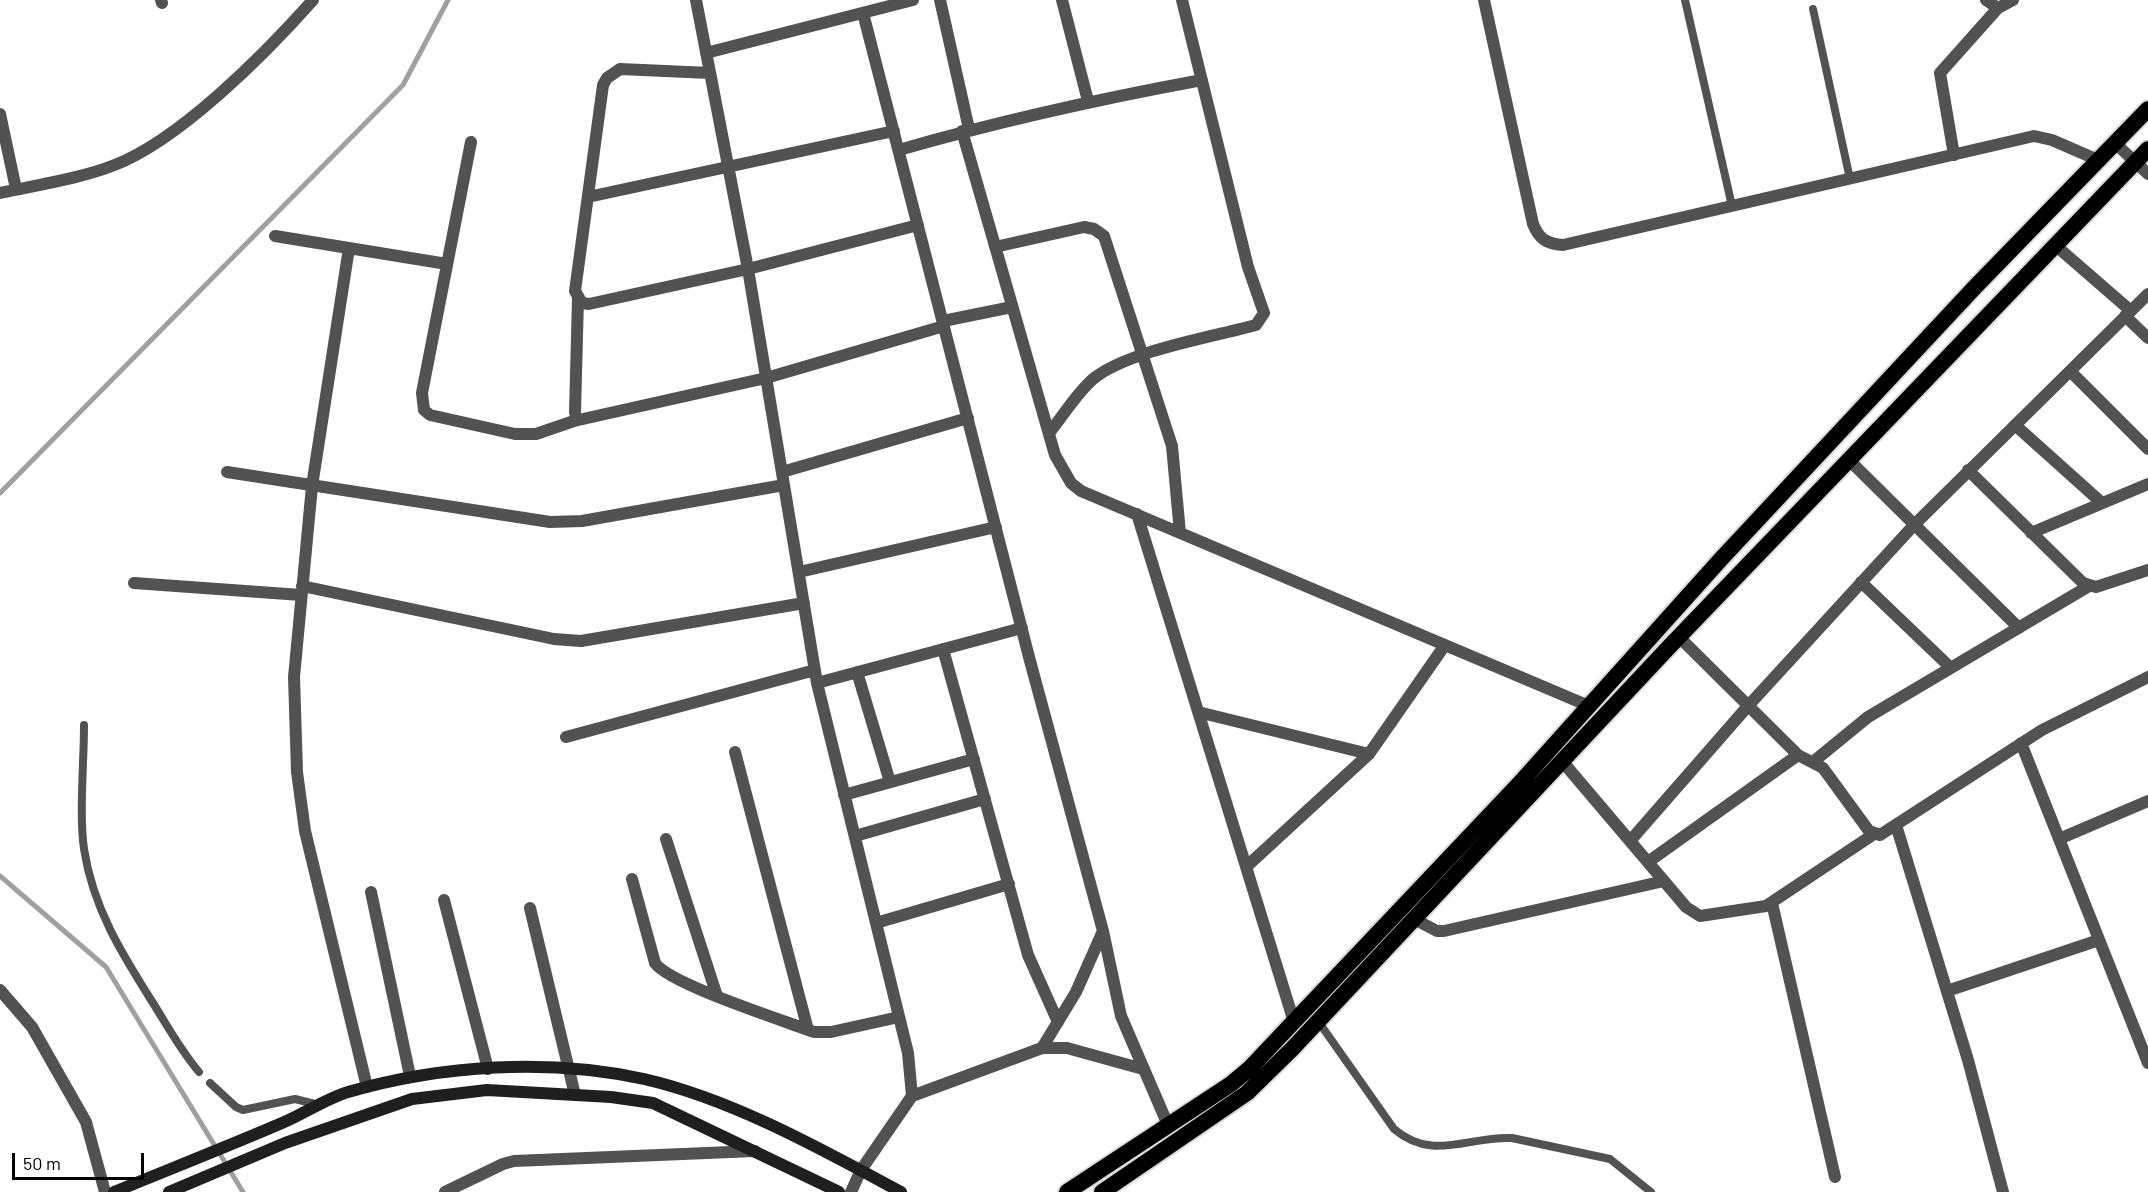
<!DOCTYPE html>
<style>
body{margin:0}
#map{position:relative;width:2148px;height:1192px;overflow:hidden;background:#fff;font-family:Barlow,sans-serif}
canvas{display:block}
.scale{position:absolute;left:12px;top:1153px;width:132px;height:27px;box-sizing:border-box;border:3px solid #000;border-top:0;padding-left:8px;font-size:18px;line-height:21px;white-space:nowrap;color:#000;-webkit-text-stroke:4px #fff;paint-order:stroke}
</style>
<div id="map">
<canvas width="2148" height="1192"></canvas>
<div class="scale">50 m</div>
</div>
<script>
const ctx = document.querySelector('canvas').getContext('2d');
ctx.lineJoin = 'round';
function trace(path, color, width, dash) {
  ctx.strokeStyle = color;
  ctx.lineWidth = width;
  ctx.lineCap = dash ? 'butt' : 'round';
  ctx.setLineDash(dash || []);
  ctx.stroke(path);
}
const stream = new Path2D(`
 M 0,493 L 403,85 L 448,0
 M 0,876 L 106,967 L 243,1192`);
const service = new Path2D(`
 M 1685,0 L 1732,206
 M 1813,9 L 1850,179
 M 84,725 C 84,762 79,814 84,849 C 93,908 122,954 153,1003 C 168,1027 181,1051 199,1072
 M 1318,1021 L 1394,1129 C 1433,1162 1467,1136 1512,1138 L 1610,1159 L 1651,1192
 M 210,1083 L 236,1107 L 243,1110 L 295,1099 L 319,1105`);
const minor = new Path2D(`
 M 161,0 L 162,3
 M 696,0 L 748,269 L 817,683 L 908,1053 L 912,1096 L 861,1170 L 851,1192
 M 940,0 L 969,129
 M 1062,0 L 1088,101
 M 1484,0 L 1533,224 C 1539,239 1547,244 1563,245 L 2034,136 L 2052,140 L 2098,160
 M 1986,0 L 1998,8 L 2013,0
 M 863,13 L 1029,657 L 1103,931 L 1121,1016 L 1168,1125
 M 706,53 L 913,0
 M 710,73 L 620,69 L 607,78 L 603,85 L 575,291 L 582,303 L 589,304 L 748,269 L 918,225
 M 0,114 L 16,189
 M 962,131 L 1055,455 L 1071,483 L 1081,491 L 1589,706
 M 471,142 L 422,393 L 424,410 L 430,415 L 515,434 L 536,434 L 574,421 L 766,378 L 944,326
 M 2115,143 L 2148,174
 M 899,150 C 999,121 1099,99 1202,80
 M 1954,155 L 1940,73 L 1998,8
 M 588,197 L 894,131
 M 275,236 L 447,264
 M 2055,245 L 2131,311
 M 995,247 L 1084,227 L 1094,229 L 1104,236 L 1172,446 L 1180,533
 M 349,248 L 312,486 L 294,677 L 297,772 L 305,831 L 367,1087
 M 2125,316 L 2148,338
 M 943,321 L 1012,307
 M 2070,371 L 2148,449
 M 575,413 L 578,298
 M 2015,425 L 2102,503
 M 1049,433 C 1063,416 1076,394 1093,379 C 1127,351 1212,337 1256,325 L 1264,313 L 1248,267 L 1182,0
 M 1849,460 L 2019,628
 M 1968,470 L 2083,583 L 2096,587 L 2148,570
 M 227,472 L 550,522 L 582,521 L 784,485
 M 782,472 L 968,418
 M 1137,514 L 1294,1022
 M 2031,533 L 2148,484
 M 799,572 L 996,527
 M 1861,582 L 1951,668
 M 134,583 L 301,595
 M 302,586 L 554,639 L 581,641 L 804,603
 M 1679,637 L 1798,755 L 1823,768 L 1869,831 L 1880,835 L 2042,730 L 2148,677
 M 943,649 L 1028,955 L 1058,1022
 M 857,672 L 890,782
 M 817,683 L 1022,628
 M 1198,712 L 1369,754
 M 566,737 L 815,670
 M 2021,743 L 2148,1063
 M 735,752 L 808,1030
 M 1562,761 L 1686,907 L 1700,916 L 1766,906 L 1874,834
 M 1813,762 L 1868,717 L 2089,586
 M 844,795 L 974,759
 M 1896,825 L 1968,1060 L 2003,1192
 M 855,836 L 985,799
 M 666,839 L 717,996
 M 2059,839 L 2148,801
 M 1630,841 L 1748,706 L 1914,525 L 2148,294
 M 1648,862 L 1798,755
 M 1246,867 L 1369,754 L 1445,645
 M 632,879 L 655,963 C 669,984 785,1021 814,1032 L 831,1032 L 899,1017
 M 371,892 L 410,1076
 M 444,900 L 488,1069
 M 1772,903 L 1835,1177
 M 530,908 L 575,1095
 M 1414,919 L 1437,931 L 1444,931 L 1664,881
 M 876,923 L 1009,884
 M 0,990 L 32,1027 L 86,1122 L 105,1192
 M 1947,991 L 2099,940
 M 1042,1048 L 1076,992 L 1103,931
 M 912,1096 L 1042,1048 L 1067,1048 L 1143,1069
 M 445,1192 L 503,1164 L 514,1161 L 755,1151`);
const tertiary = new Path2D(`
 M 0,193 C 36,185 78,179 112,166 C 178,142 266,53 313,0`);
const secondary = new Path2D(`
 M 114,1192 C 170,1169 226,1147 282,1123 C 304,1114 325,1099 348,1092 C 442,1065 548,1058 644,1079 C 732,1099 823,1150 901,1192
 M 169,1192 L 285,1143 L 412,1099 L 487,1090 L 611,1097 L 653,1103 L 839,1192`);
const trunk = new Path2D(`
 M 1067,1192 L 1231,1084 L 1249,1069 L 1518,785 L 1721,559 L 1975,287 L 2148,109
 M 1102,1192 L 1247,1093 L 1292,1049 L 1669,647 L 2148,149`);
trace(stream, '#a0a0a0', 5);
trace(trunk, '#dbdbdb', 20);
trace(service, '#525252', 8);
trace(minor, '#525252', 12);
trace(tertiary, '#525252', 12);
trace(secondary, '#1f1f1f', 12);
trace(trunk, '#000', 16);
</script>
